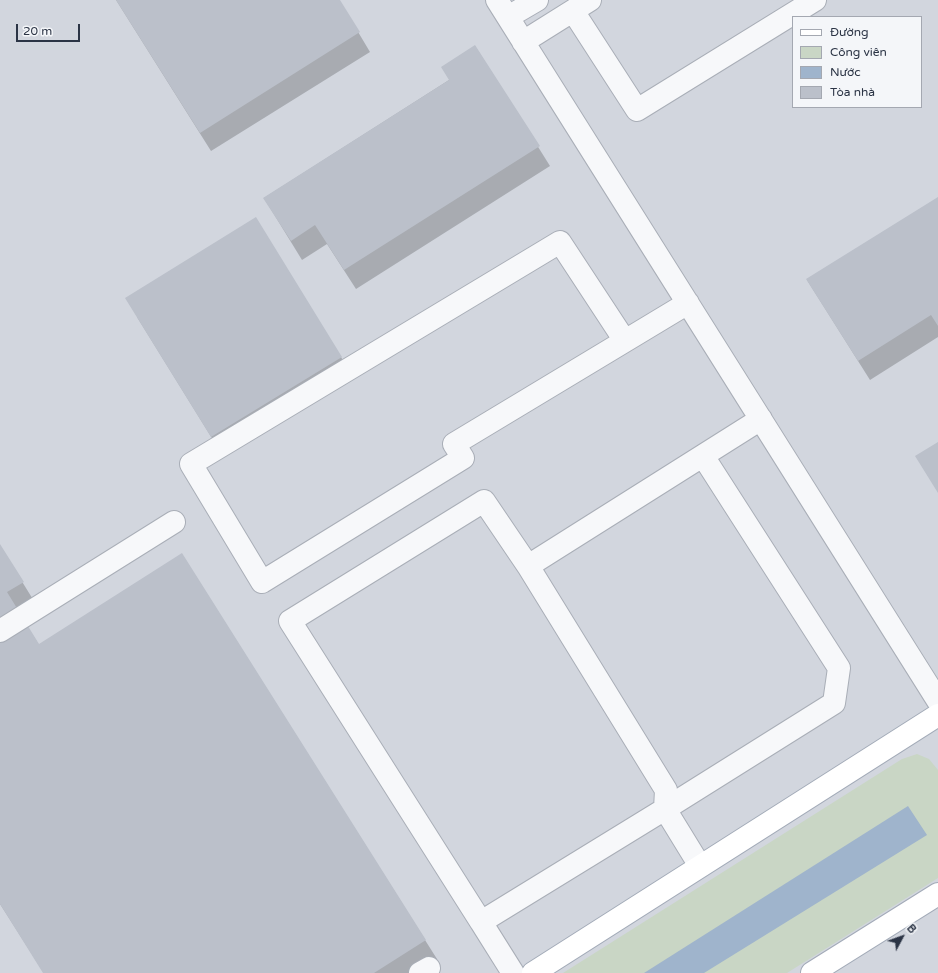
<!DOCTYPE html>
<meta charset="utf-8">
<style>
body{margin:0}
#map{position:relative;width:938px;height:973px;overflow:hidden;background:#e4e7ec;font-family:"Varela Round",sans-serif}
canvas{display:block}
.legend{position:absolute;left:792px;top:16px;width:130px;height:92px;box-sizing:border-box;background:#f4f6f9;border:1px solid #a4a8b1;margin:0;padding:5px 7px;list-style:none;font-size:12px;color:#2b3445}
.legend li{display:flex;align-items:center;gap:8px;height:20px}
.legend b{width:20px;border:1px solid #a4a8b1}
.north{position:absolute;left:882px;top:917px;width:40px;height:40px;-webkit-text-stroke:3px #f4f6f9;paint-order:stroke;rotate:49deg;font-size:11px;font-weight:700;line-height:16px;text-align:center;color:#2b3445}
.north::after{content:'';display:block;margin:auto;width:14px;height:18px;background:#2b3445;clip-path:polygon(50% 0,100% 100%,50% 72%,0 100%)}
.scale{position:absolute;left:16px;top:24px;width:64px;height:18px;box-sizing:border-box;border:2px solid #2b3445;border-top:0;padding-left:5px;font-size:12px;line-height:14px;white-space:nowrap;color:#2b3445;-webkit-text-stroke:3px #f4f6f9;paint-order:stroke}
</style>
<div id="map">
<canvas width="938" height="973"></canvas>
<ul class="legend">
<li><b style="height:5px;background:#fff"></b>Đường</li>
<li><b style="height:11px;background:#c9d6c5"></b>Công viên</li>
<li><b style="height:11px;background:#9fb4cc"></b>Nước</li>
<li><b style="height:11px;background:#bbc0ca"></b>Tòa nhà</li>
</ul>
<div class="north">B</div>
<div class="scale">20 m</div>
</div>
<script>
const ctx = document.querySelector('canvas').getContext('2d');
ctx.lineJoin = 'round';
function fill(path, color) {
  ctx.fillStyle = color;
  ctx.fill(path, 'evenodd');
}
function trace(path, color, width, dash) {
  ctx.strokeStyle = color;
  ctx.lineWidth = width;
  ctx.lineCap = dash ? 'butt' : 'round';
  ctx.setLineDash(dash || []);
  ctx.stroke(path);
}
const built = new Path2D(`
 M 0,0 L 938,0 L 938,973 L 0,973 ZM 793,17 L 921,17 L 921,107 L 793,107 Z`);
const green = new Path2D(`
 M 917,754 L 929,759 L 938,770 L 938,878 L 787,973 L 563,973 L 902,759 Z`);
const water = new Path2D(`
 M 908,806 L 927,835 L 704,973 L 644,973 Z`);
const shadow = new Path2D(`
 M 116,0 L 339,0 L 370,52 L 211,151 Z
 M 475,46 L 550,166 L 356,289 L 327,244 L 302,260 L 264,198 L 449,80 Z
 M 938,198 L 938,337 L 870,380 L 807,280 Z
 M 137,317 L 341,357 L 352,377 L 223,456 Z
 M 0,546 L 34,601 L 18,612 L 39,645 L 182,555 L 437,959 L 415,973 L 44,973 L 0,904 Z`);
const building = new Path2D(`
 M 116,0 L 340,0 L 360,32 L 200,133 Z
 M 475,45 L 540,146 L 344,270 L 315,225 L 291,241 L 263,198 L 449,80 L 441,67 Z
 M 938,197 L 938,326 L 931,315 L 858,361 L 806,279 Z
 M 256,217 L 342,357 L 211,437 L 125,298 Z
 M 938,442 L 938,493 L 915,456 Z
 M 0,544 L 24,582 L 7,592 L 39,644 L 182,553 L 426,940 L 374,973 L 43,973 L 0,904 Z`);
const minor = new Path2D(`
 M 497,0 L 938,701
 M 573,11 L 637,110 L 815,0
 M 508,17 L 537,0
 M 523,42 L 590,0
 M 625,341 L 560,242 L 191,464 L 262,582 L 463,458 L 454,444 L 688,303
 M 0,631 L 174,522
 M 665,809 L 666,790 L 528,566 L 761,419
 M 665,809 L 834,703 L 839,668 L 703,456
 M 481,922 L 290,621 L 484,501 L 528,566
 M 420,973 L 429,968
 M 513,973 L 481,922 L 665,809 L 700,866`);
const major = new Path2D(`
 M 533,973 L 938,715
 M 812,973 L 938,894`);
fill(built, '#d2d6de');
fill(green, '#c9d6c5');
fill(water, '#9fb4cc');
fill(shadow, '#0003');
fill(building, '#bbc0ca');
trace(minor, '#a9aeb7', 24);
trace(major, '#a3abb8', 24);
trace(minor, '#f7f8fa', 22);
trace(major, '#fff', 22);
</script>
